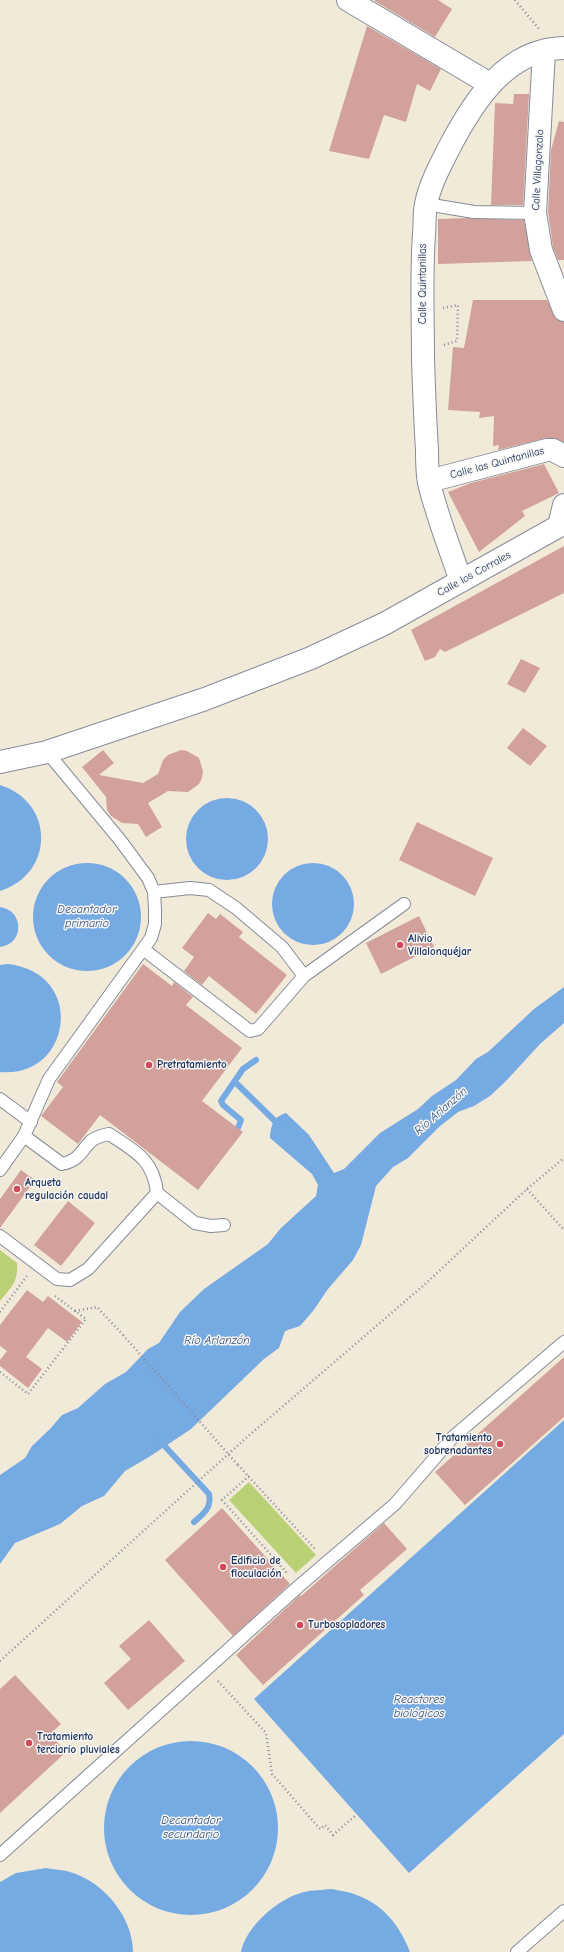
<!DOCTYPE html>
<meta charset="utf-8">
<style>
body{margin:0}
canvas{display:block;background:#f1ead8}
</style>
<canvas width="564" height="1952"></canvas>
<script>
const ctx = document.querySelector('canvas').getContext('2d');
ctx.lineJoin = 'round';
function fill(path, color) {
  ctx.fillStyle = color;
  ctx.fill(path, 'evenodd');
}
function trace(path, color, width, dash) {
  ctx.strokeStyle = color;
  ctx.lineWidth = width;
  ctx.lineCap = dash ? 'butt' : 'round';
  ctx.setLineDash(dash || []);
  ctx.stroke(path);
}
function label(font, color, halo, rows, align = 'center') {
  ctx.font = font + ' "Comic Neue",sans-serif';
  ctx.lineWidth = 3;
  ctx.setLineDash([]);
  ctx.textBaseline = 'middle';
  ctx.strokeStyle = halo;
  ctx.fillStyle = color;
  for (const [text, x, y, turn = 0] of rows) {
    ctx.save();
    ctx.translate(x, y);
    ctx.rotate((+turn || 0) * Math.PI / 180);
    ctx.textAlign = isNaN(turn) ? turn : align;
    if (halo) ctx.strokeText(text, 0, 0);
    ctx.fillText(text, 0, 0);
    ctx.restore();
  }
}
const green = new Path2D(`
 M 0,1250 L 17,1263 C 18,1283 12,1286 0,1301 Z
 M 249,1482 L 316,1555 L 296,1573 L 229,1500 Z`);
const water = new Path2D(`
 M 0,785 C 55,802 55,874 0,891 Z
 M186 839a41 41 0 1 1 82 0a41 41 0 1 1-82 0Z
 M33 917a54 54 0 1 1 108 0a54 54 0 1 1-108 0Z
 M272 904a41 41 0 1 1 82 0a41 41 0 1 1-82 0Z
 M 0,907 C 24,910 25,944 0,947 Z
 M 8,964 C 87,973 72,1079 0,1072 L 0,965 Z
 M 564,987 L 564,1023 L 540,1044 L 506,1081 L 490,1096 L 474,1106 L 458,1112 L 439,1127 L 408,1158 L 393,1167 L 376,1186 L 361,1245 L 353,1260 L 328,1289 L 313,1311 L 300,1326 L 285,1331 L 279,1348 L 264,1359 L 191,1429 L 149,1457 L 125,1471 L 104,1496 L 82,1506 L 60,1524 L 15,1543 L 0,1564 L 0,1475 L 25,1458 L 32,1446 L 50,1429 L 62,1415 L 78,1408 L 105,1384 L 126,1372 L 148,1349 L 159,1343 L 180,1312 L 204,1289 L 268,1244 L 280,1229 L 316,1196 L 318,1185 L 312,1174 L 270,1138 C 271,1125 273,1117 286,1113 L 309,1135 L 334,1173 L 344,1169 L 380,1133 L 418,1109 L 432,1096 L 456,1080 L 476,1059 L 488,1052 L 534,1009 Z
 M 564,1420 L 564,1734 L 409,1873 L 254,1699 Z
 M104 1828a87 87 0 1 1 174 0a87 87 0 1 1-174 0Z
 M 46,1868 C 56,1870 67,1870 76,1874 C 107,1886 133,1919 133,1952 L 0,1952 L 0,1882 L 16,1873 Z
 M 332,1889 C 341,1891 351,1892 359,1896 C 385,1906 401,1928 410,1952 L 241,1952 C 246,1926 279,1898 304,1892 C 313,1890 323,1890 332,1889 Z`);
const stream = new Path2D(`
 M 235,1082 L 279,1125
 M 238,1128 L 241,1120 L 223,1105 L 221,1101 L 243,1069 L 256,1060
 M 160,1441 L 209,1494 C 212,1508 203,1514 194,1522`);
const building = new Path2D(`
 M 375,0 L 438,0 L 452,9 L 435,37 L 375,1 Z
 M 367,26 L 441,69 L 430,91 L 417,84 L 406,122 L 384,115 L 369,159 L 329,151 Z
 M 514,94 L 529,94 L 523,205 L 491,205 L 495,103 L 513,104 Z
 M 559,121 L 564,122 L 564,260 L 558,260 L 553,247 L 548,212 L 551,150 Z
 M 467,218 L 524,220 L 532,261 L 438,264 L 438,219 Z
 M 473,300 L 547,300 L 556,319 L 564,322 L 564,442 L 553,438 L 547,438 L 498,450 L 499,445 L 493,446 L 494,416 L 479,418 L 480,412 L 448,410 L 453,347 L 464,348 Z
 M 544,464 L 559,493 L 522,511 L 525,516 L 479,552 L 448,492 L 471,483 Z
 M 564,546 L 564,593 L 445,652 L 440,649 L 435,657 L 425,661 L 411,630 Z
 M 521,659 L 540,668 L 525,693 L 507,684 Z
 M 523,728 L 547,746 L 530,766 L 507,748 Z
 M 103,750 L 114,763 L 99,775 L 143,783 L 158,774 L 163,760 L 168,755 L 181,750 L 187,751 L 199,758 L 203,771 L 202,778 L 199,784 L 188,792 L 168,791 L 148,803 L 162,827 L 146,837 L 138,824 L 122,823 L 111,816 L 107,810 L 106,797 L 82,767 Z
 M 417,822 L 493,858 L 475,896 L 399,860 Z
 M 208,913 L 216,919 L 220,914 L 243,932 L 239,937 L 287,975 L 256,1014 L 209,976 L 202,985 L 184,971 L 194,957 L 182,948 Z
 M 419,916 L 434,947 L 381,974 L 366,943 Z
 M 143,964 L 172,986 L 174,982 L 193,997 L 186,1005 L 242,1048 L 202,1101 L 243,1132 L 198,1190 L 100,1115 L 78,1144 L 41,1116 L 63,1087 L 57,1082 Z
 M 21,1170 L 35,1180 L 0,1228 L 0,1199 Z
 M 68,1201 L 95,1223 L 61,1266 L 34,1245 Z
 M 27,1290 L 43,1302 L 48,1296 L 82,1322 L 67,1342 L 48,1328 L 26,1357 L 42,1369 L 28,1388 L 0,1366 L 0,1360 L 7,1351 L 0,1346 L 0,1325 Z
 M 564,1357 L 564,1417 L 465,1505 L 435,1472 Z
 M 222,1508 L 290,1584 L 233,1636 L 165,1560 Z
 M 384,1523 L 407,1549 L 360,1590 L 364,1595 L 263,1685 L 236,1655 L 300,1595 L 301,1596 Z
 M 149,1620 L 185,1661 L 128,1710 L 104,1683 L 131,1659 L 119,1646 Z
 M 15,1675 L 61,1724 L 50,1734 L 66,1752 L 0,1813 L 0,1689 Z`);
const path = new Path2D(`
 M 515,0 L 539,29
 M 443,308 L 458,305 L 457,341 L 444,345
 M 527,1189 L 564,1230
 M 75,1311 L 97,1307 L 123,1335
 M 0,1312 L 27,1276
 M 0,1372 L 28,1394 L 86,1319 L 55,1296
 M 238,1465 L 316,1550
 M 249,1476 L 222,1500 L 288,1574
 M 0,1661 L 246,1438 L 424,1285 L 527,1189 L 564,1158
 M 218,1681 L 266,1733 L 272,1774 L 320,1829 L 325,1825 L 333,1835 L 355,1816`);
const service = new Path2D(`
 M 426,204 L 474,212 L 535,213
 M 154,892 L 190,888 L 209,890 L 236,908 L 282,947 L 304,976
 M 143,949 L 250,1031 L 258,1029 L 304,976 L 404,904
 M 0,1099 L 31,1122
 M 24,1136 L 62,1164 C 80,1160 80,1152 91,1141 C 96,1137 104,1135 109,1134 C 135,1151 154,1160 157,1193 L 195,1223 L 211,1226 L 224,1225
 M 0,1170 L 24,1136 L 49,1079 L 151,938 L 155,924 L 155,909 L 154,892 L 148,878 L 120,840 L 47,752
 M 0,1236 L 57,1279 L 70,1280 L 88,1269 L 157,1193
 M 0,1855 L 299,1586 L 395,1504 L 453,1437 L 564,1342
 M 517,1952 L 564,1911`);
const minor = new Path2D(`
 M 348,0 L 490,84
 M 544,51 L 535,213 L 541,250 L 564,310
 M 429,481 L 547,450 L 553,450 L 564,456
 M 559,526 L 564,505
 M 461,581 C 450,549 437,516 429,483 C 427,472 427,460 427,450 C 425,419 424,389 423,359 C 423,317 421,276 424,234 C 425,224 424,214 426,204 C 430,184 440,166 449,148 C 473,102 506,49 564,48
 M 0,762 L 47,752 L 205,699 L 311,658 L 384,624 L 559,526 L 564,525`);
const pathBridge = new Path2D(`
 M 123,1335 L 238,1465`);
const markers = [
 [400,945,4,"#d1495b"],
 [149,1065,4,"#d1495b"],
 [17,1189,4,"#d1495b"],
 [500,1444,4,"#d1495b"],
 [223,1567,4,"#d1495b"],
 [300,1625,4,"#d1495b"],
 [29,1743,4,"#d1495b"]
];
const streetNames = [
 ["Calle Villagonzalo",538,170,-87],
 ["Calle Quintanillas",423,284,-90],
 ["Calle las Quintanillas",497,463,-15],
 ["Calle los Corrales",474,574,-29]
];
const poiNames = [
 ["Alivio",408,939],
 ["Villalonquéjar",408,952],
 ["Pretratamiento",157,1065],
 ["Arqueta",25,1183],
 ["regulación caudal",25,1196],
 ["Tratamiento",492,1438,"right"],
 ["sobrenadantes",492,1451,"right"],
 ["Edificio de",231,1561],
 ["floculación",231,1574],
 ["Turbosopladores",308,1625],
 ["Tratamiento",37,1737],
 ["terciario pluviales",37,1750]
];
const waterNames = [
 ["Decantador",87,910],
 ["primario",87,924],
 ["Río Arlanzón",441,1111,-41],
 ["Río Arlanzón",217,1341],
 ["Reactores",419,1700],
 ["biológicos",419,1714],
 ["Decantador",191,1821],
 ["secundario",191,1835]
];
fill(green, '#bad075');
fill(water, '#76aae3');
trace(stream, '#76aae3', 6);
fill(building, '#d3a19c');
trace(service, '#868c9b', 14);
trace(minor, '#868c9b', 24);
trace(path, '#868c9b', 2.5, [1, 3]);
trace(service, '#fff', 12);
trace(minor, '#fff', 22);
trace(pathBridge, '#868c9b', 2.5, [1, 3]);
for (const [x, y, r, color] of markers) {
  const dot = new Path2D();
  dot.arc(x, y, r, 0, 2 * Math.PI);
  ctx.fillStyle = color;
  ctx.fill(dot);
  trace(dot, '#f6f6f2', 1.5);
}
label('11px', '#1b2f5e', '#f6f6f2', streetNames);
label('bold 11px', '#1b2f5e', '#f6f6f2', poiNames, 'left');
label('italic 12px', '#365486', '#f6f6f2', waterNames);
</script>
